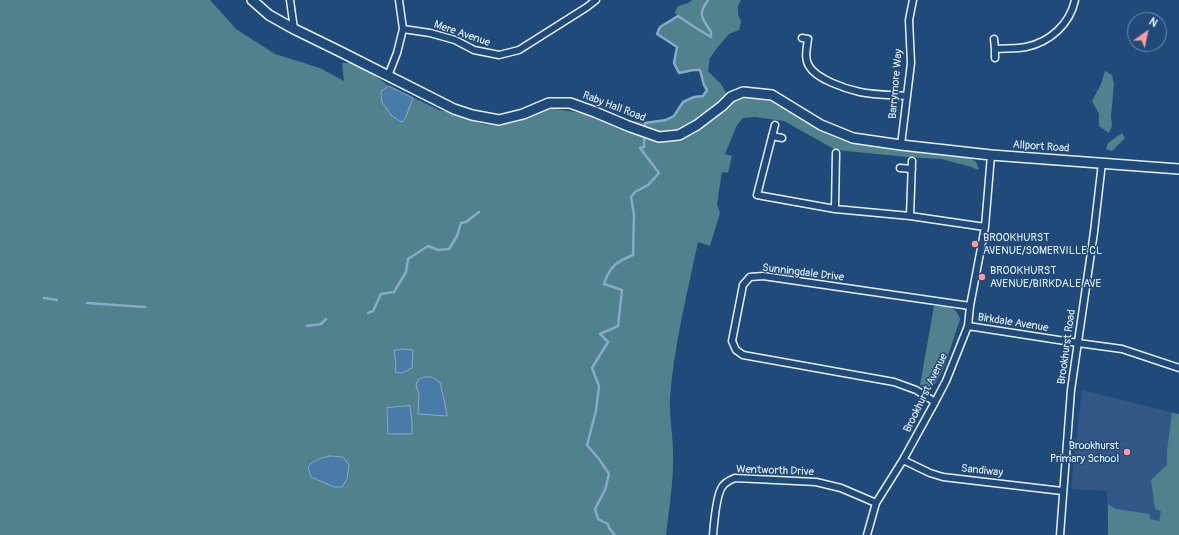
<!DOCTYPE html>
<style>
body{margin:0}
#map{position:relative;width:1179px;height:535px;overflow:hidden;background:#1f4a7a;font-family:Pangolin,sans-serif}
canvas{display:block}
.north{position:absolute;left:1127px;top:12px;width:40px;height:40px;box-sizing:border-box;background:#1f4a7a;border:1px solid #6f8dac;border-radius:50%;rotate:33deg;font-size:11px;font-weight:700;line-height:16px;text-align:center;color:#e8f1f8}
.north::after{content:'';display:block;margin:auto;width:14px;height:18px;background:#ff9aa2;clip-path:polygon(50% 0,100% 100%,50% 72%,0 100%)}
</style>
<div id="map">
<canvas width="1179" height="535"></canvas>
<div class="north">N</div>
</div>
<script>
const ctx = document.querySelector('canvas').getContext('2d');
ctx.lineJoin = 'round';
function fill(path, color) {
  ctx.fillStyle = color;
  ctx.fill(path, 'evenodd');
}
function trace(path, color, width, dash) {
  ctx.strokeStyle = color;
  ctx.lineWidth = width;
  ctx.lineCap = dash ? 'butt' : 'round';
  ctx.setLineDash(dash || []);
  ctx.stroke(path);
}
function label(font, color, halo, rows, align = 'center') {
  ctx.font = font + ' Pangolin,sans-serif';
  ctx.lineWidth = 3;
  ctx.setLineDash([]);
  ctx.textBaseline = 'middle';
  ctx.strokeStyle = halo;
  ctx.fillStyle = color;
  for (const [text, x, y, turn = 0] of rows) {
    ctx.save();
    ctx.translate(x, y);
    ctx.rotate((+turn || 0) * Math.PI / 180);
    ctx.textAlign = isNaN(turn) ? turn : align;
    if (halo) ctx.strokeText(text, 0, 0);
    ctx.fillText(text, 0, 0);
    ctx.restore();
  }
}
const built = new Path2D(`
 M 1082,390 L 1179,414 L 1179,535 L 1108,535 L 1107,491 L 1071,489 Z`);
const green = new Path2D(`
 M 0,0 L 210,0 L 236,29 L 275,54 L 320,68 L 344,81 L 342,63 L 350,63 L 367,70 L 389,86 L 439,110 L 452,113 L 482,124 L 499,126 L 522,120 L 549,108 L 645,123 L 666,120 L 674,116 L 683,102 L 694,97 L 703,96 L 707,90 L 704,85 L 700,70 L 693,70 L 679,73 L 674,63 L 677,47 L 657,34 L 660,27 L 678,16 L 675,13 C 678,1 686,7 692,0 L 741,0 L 738,6 L 738,14 L 741,22 L 739,30 L 729,34 L 717,48 L 710,58 L 708,71 L 721,84 L 732,102 L 742,98 L 756,97 L 768,98 L 778,103 L 814,124 L 853,143 L 967,156 L 976,162 L 979,170 L 968,166 L 941,159 L 908,157 L 846,151 L 834,149 L 784,121 L 755,117 L 743,118 L 737,125 L 725,154 L 732,156 L 728,173 L 722,172 L 717,204 L 720,213 L 710,246 L 698,242 C 687,294 674,346 670,398 C 669,416 673,435 673,453 C 674,480 669,508 666,535 L 0,535 Z
 M 1105,71 L 1112,75 L 1114,84 L 1111,116 L 1112,126 L 1109,133 L 1099,126 L 1099,114 L 1092,101 L 1101,84 Z
 M 1122,133 L 1125,138 L 1112,151 L 1106,149 L 1108,143 Z
 M 934,306 C 946,307 956,305 960,319 L 945,365 L 936,383 L 927,388 L 920,385 Z
 M 1172,413 L 1179,414 L 1179,535 L 1108,535 L 1108,504 L 1116,509 L 1150,514 L 1150,519 L 1159,521 L 1161,511 L 1155,509 L 1151,480 L 1167,465 L 1167,451 Z`);
const water = new Path2D(`
 M 389,86 L 413,98 L 405,119 L 401,122 L 391,115 L 382,102 L 381,92 Z
 M 402,349 L 413,350 L 412,368 L 402,373 L 395,372 L 396,363 L 394,351 Z
 M 424,377 L 432,377 L 440,382 C 442,394 446,404 447,416 L 418,414 L 419,395 L 416,385 L 418,380 Z
 M 410,406 L 412,421 L 412,434 L 388,434 L 387,408 Z
 M 330,456 L 343,457 L 349,465 L 347,479 L 342,487 L 334,487 L 311,477 L 308,467 C 314,460 321,458 330,456 Z`);
const stream = new Path2D(`
 M 44,298 L 57,300
 M 87,303 L 145,307
 M 368,313 L 373,311 L 381,294 L 394,292 L 406,272 L 408,259 L 428,246 L 438,250 L 449,249 L 457,236 L 461,223 L 466,222 L 479,212
 M 307,326 L 321,324 L 326,319
 M 615,535 L 609,528 L 608,524 L 598,519 L 595,509 L 605,490 L 609,474 L 599,459 L 587,445 L 596,411 L 599,386 L 592,368 L 608,342 L 600,334 L 618,326 L 622,290 L 604,284 C 610,266 616,262 633,255 L 634,215 L 631,197 L 635,192 L 648,185 L 659,173 L 640,148 L 644,147 L 645,123 L 666,120 L 674,116 L 683,102 L 694,97 L 703,96 L 707,90 L 704,85 L 700,70 L 693,70 L 679,73 L 674,63 L 677,47 L 657,34 L 660,27 L 678,16 L 696,28 L 711,37 L 711,32 C 702,17 697,16 708,0`);
const street = new Path2D(`
 M 290,0 L 294,29
 M 403,29 L 430,33 L 455,40 L 474,50 L 499,55 L 519,50 L 587,7 L 596,0
 M 802,38 L 808,39 C 807,48 804,58 809,66 C 816,79 846,89 860,92 C 874,95 892,95 906,96
 M 994,39 L 995,49
 M 995,58 L 995,49 C 1005,48 1016,49 1026,47 C 1050,42 1070,24 1075,0
 M 388,76 L 397,53 L 403,29 L 399,0
 M 775,125 L 757,195 L 835,209 L 910,216 L 985,227
 M 772,136 L 782,138
 M 901,145 L 911,63 L 909,20 L 913,0
 M 900,168 L 912,169
 M 835,209 L 836,153
 M 910,216 L 912,161
 M 968,326 L 1078,343 L 1122,349 L 1179,368
 M 935,402 L 916,390 L 894,382 L 743,355 L 736,350 L 732,341 L 743,285 L 750,277 L 763,276 L 970,306
 M 903,460 L 930,473 L 943,477 L 1062,491
 M 713,535 C 714,523 716,496 722,487 C 725,482 730,480 735,478 L 816,482 L 841,488 L 876,503
 M 867,535 L 876,503 L 903,460 L 935,402 L 946,381 L 968,326 L 970,306 L 985,227 L 991,155
 M 1060,535 L 1071,390 L 1094,232 L 1102,163`);
const secondary = new Path2D(`
 M 252,0 L 269,15 L 294,29 L 339,51 L 454,109 L 472,115 L 499,120 L 523,114 L 549,103 L 570,103 L 595,112 L 628,126 L 659,137 L 679,135 L 697,125 L 722,106 L 731,97 L 743,92 L 772,95 L 821,125 L 853,138 L 901,145 L 991,155 L 1179,169`);
const markers = [
 [975,244,4,"#ff9aa2"],
 [982,277,4,"#ff9aa2"],
 [1127,452,4,"#ff9aa2"]
];
const streetNames = [
 ["Mere Avenue",462,34,19],
 ["Barrymore Way",896,84,-85],
 ["Raby Hall Road",614,107,21],
 ["Allport Road",1041,147,4],
 ["Sunningdale Drive",803,273,7],
 ["Birkdale Avenue",1013,323,9],
 ["Brookhurst Road",1067,347,-82],
 ["Brookhurst Avenue",926,393,-64],
 ["Wentworth Drive",775,471,2],
 ["Sandiway",982,471,6]
];
const poiNames = [
 ["BROOKHURST",983,238],
 ["AVENUE/SOMERVILLE CL",983,251],
 ["BROOKHURST",990,271],
 ["AVENUE/BIRKDALE AVE",990,284],
 ["Brookhurst",1119,446,"right"],
 ["Primary School",1119,459,"right"]
];
fill(built, '#335787');
fill(green, '#51818c');
fill(water, '#4a7aa7');
trace(water, '#89aac7', 1);
trace(stream, '#89aac7', 2.5);
trace(street, '#e8f1f8', 9);
trace(secondary, '#e8f1f8', 12);
trace(street, '#1f4a7a', 6);
trace(secondary, '#1f4a7a', 9);
for (const [x, y, r, color] of markers) {
  const dot = new Path2D();
  dot.arc(x, y, r, 0, 2 * Math.PI);
  ctx.fillStyle = color;
  ctx.fill(dot);
  trace(dot, '#1f4a7a', 1.5);
}
label('11px', '#e8f1f8', '#1f4a7a', streetNames);
label('11px', '#e8f1f8', '#1f4a7a', poiNames, 'left');
</script>
